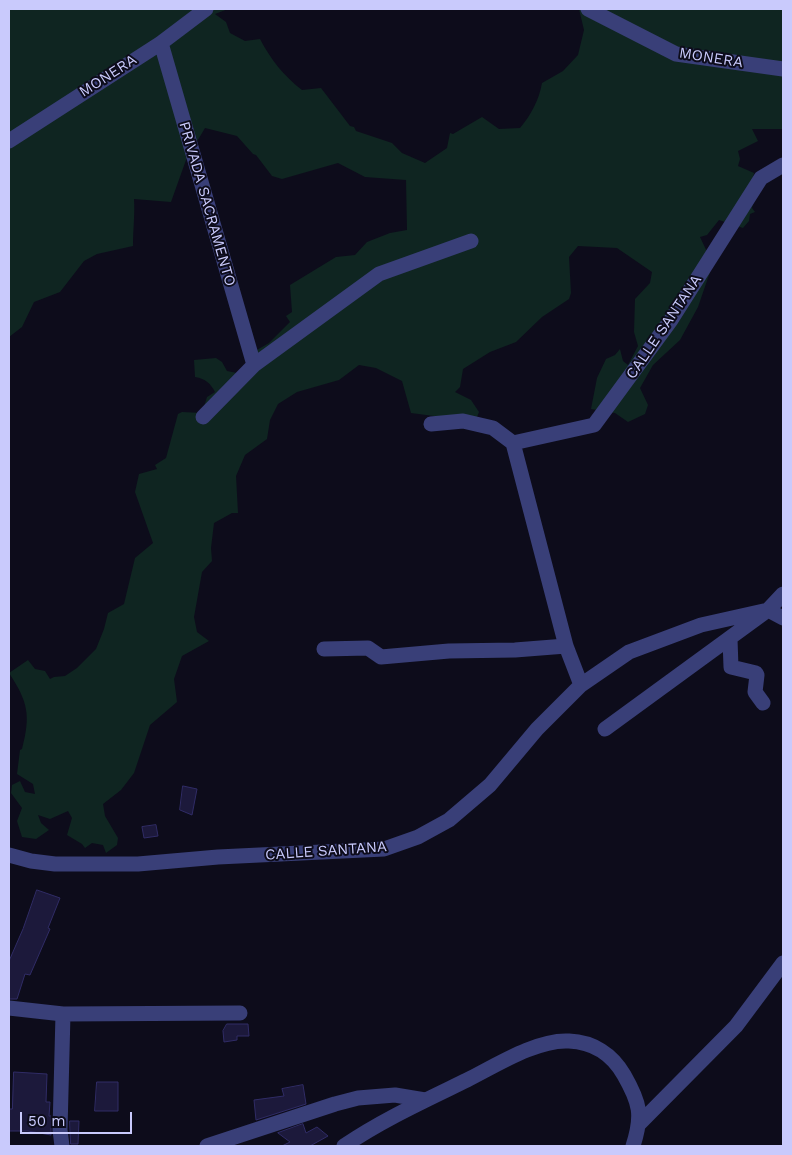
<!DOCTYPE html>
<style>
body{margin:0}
#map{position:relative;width:792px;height:1155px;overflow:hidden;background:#0d0c1b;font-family:"Work Sans",sans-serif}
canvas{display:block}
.frame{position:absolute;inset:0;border:10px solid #c9cafc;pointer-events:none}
.scale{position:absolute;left:20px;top:1112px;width:112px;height:22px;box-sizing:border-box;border:2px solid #c9cafc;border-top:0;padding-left:6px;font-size:15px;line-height:18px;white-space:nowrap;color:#c9cafc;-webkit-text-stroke:4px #0d0c1b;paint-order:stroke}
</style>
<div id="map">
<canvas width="792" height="1155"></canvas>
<div class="frame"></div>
<div class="scale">50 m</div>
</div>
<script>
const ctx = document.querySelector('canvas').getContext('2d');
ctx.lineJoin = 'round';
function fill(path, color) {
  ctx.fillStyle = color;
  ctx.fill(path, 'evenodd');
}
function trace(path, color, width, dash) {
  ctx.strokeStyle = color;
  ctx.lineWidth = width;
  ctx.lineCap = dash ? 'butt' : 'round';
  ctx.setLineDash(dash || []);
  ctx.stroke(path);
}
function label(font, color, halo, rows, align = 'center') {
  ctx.font = font + ' "Work Sans",sans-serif';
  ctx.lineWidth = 4;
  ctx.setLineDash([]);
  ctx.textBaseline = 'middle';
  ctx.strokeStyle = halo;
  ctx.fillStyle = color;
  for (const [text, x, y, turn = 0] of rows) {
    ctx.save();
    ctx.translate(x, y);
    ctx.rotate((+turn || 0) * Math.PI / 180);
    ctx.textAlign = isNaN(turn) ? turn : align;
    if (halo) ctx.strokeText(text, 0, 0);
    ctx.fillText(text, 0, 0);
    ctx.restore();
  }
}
const green = new Path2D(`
 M 9,9 L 228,9 L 215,14 L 226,22 L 230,33 L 245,41 L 260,39 C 271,60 284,76 302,90 L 321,88 L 350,126 L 354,127 L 356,131 L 392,143 L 402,153 L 425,163 L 447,148 L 450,133 L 453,134 L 482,117 L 499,129 L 520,128 C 531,115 539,100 542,83 L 563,71 L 578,55 L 584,30 L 579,9 L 783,9 L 783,129 L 752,129 L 758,141 L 738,151 L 740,159 L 738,166 L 754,173 C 750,187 756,197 752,208 L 755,212 L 750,214 L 749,221 L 743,228 L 719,220 L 707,235 L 700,237 L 709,256 L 710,272 L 698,307 L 680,340 L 653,365 L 640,388 L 648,405 L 645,414 L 628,422 L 615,413 L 591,409 L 597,378 L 606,359 L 615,355 L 620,349 L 623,361 L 628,365 L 638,346 L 634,332 L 635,299 L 650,283 L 652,272 L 617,248 L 578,246 L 569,257 L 571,293 L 569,299 L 542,317 L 516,342 L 490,352 L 463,369 L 460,387 L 455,392 L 471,400 L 479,412 L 477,417 L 464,420 L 411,413 L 402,381 L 376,368 L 359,365 L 339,380 L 297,392 L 278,404 L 270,420 L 267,439 L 245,455 L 236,476 L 238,513 L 232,513 L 214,523 L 211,548 L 212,561 L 202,572 L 194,617 L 197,632 L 209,641 L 182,656 L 174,679 L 177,702 L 150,725 L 134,773 L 121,790 L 103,804 L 105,816 L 118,838 L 117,845 L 106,853 L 103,845 L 92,843 L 85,848 L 82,844 L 67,835 L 72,818 L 68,811 L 50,819 L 38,815 L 41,823 L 49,830 L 36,839 L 22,837 L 17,821 L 22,808 L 11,793 L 12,785 L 20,781 L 25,792 L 35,794 L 33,784 L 17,774 L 20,750 L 22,749 C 31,715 28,702 9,673 L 28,660 L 35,669 L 45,671 L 50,679 L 54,677 L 65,676 L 77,668 L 96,649 L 104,629 L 108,613 L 124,604 L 135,558 L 153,543 L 135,492 L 139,474 L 157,469 L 155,465 L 166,458 L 178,414 L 182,412 L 202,413 L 207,397 L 215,392 C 210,383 206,379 195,377 L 194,360 L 216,358 L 222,362 L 227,371 L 237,373 L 246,365 L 248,355 L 269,343 L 290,322 L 286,316 L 292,312 L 290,285 L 336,257 L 355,255 L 367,242 L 390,233 L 407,230 L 406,180 L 365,177 L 338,163 L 282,179 L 272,176 L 256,155 L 253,154 L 237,136 L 205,128 L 186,160 L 171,202 L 134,199 C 135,215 133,229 133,246 L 97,254 L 84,261 L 60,292 L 34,302 L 22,327 L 9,337 Z`);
const building = new Path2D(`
 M 183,786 L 197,789 L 192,815 L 180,810 Z
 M 156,825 L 158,836 L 144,838 L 142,827 Z
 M 37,890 L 60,898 L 48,928 L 50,929 L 30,975 L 25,974 L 17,999 L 9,999 L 9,961 L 23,929 Z
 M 227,1024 L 248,1024 L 249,1036 L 237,1036 L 237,1040 L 224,1042 L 223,1031 Z
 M 14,1072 L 47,1074 L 46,1102 L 50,1102 L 49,1116 L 51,1116 L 51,1135 L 28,1131 L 9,1131 L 9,1109 L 12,1109 Z
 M 97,1082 L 118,1082 L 118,1111 L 95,1111 Z
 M 303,1085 L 306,1104 L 256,1120 L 254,1100 L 284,1096 L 282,1089 Z
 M 70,1121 L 79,1121 L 78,1144 L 71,1144 Z
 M 303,1124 L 306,1133 L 317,1127 L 328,1136 L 310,1146 L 282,1146 L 290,1142 L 278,1133 Z`);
const minor = new Path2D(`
 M 588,9 L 676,54 L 783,69
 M 161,43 L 254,365
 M 9,141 L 161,43 L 206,9
 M 203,417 L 254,365 L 379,274 L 471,241
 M 431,424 L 463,421 L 493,428 L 513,443 L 566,646 L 581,685
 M 513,443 L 594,425 L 671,320 L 761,178 L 783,165
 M 730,639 L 731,667 L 756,673 L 757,675 L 755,692 L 763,703
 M 324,649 L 368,648 L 381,657 L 449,651 L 515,650 L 566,646
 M 605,729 L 768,610 L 783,594
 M 9,855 L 31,861 L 55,864 L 138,864 L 218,857 L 384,849 L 418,837 L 449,820 L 490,785 L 537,729 L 581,685 L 629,652 L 701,625 L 768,610 L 783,618
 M 9,1008 L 63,1014 L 240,1013
 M 639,1124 L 736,1026 L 783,963
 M 62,1146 L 60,1130 L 63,1014
 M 207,1146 L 335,1104 L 358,1098 L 395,1095 L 425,1100
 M 344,1146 C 382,1120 426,1100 467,1080 C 495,1066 537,1039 569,1041 C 593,1042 612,1054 624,1075 C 640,1103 643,1115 633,1146`);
const streetNames = [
 ["MONERA",711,58,9],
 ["MONERA",108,76,-33],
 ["PRIVADA SACRAMENTO",207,204,74],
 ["CALLE SANTANA",664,327,-56],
 ["CALLE SANTANA",326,851,-4]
];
fill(green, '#0f2521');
fill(building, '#1c193b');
trace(building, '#302c66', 1);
trace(minor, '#393f78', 15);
label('15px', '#c9cafc', '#0d0c1b', streetNames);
</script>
